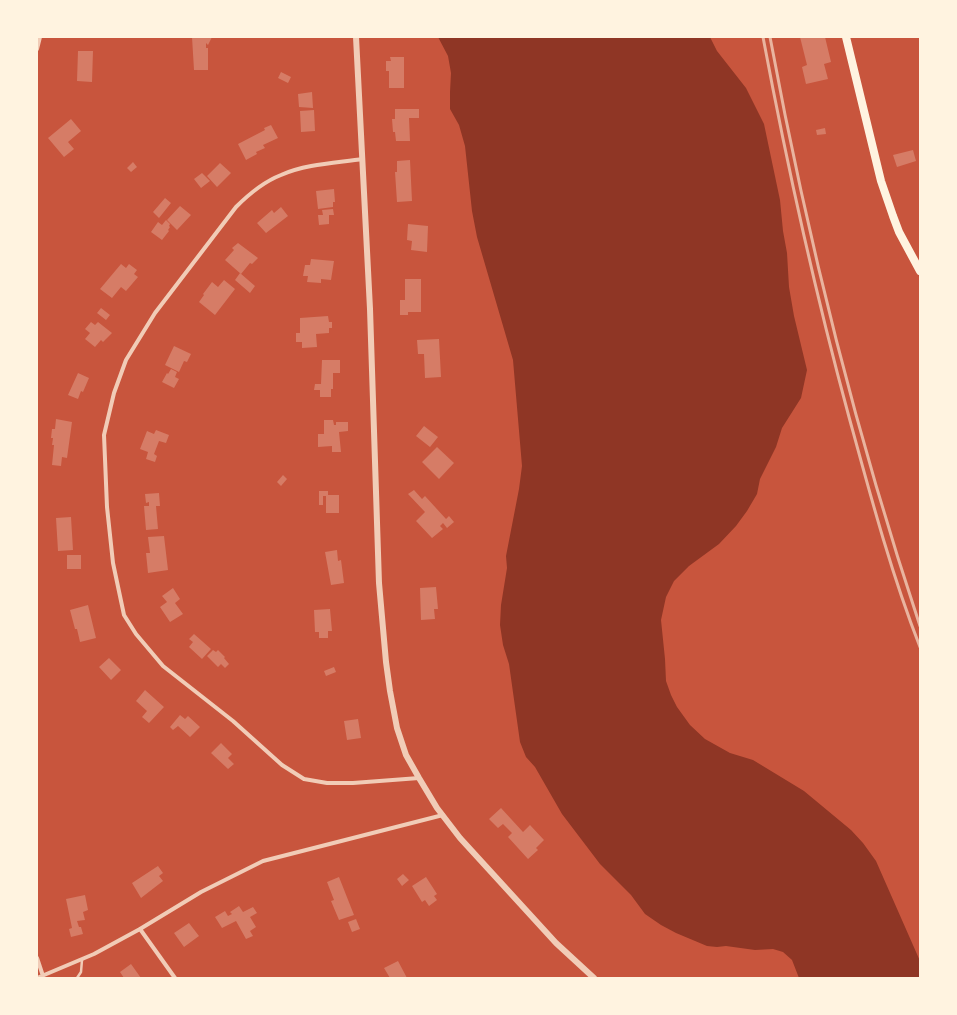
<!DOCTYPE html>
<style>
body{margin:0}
#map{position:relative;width:957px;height:1015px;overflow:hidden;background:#c8553d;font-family:"Exo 2",sans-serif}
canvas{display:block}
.frame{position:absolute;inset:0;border:38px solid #fff3e0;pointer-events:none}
</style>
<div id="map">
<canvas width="957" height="1015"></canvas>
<div class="frame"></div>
</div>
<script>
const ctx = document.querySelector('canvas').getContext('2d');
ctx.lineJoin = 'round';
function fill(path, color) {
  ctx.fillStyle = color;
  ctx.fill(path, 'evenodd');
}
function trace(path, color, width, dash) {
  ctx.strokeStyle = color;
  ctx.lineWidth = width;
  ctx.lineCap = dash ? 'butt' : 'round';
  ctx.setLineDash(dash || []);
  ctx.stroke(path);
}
const water = new Path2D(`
 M 438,37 L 710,37 L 717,51 L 746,88 L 764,124 L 780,200 L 783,231 L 787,253 L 789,287 L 794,316 L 807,370 L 801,398 L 782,428 L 776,447 L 760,479 L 757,494 L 747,511 L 736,526 L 719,544 L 689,566 L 674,581 L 666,597 L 661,620 L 665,659 L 666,681 L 671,695 L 677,707 L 690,725 L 705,739 L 730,753 L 753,760 L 804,791 L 851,830 L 863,843 L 876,861 L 920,961 L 920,978 L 799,978 L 792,960 L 783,952 L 773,949 L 755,950 L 726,946 L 717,947 L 707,946 L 676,933 L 661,925 L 645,914 L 631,895 L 600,864 L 562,814 L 535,767 L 526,757 L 520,742 L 509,664 L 503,645 L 500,625 L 501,605 L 507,568 L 506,556 L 519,489 L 522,466 L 513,360 L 477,237 L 472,211 L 465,146 L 459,125 L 450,109 L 450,92 L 451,73 L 448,56 Z`);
const building = new Path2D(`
 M 192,37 L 212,37 L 208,45 L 206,43 L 206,48 L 208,48 L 208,70 L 194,70 Z
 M 800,37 L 825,37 L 831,62 L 824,64 L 828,79 L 806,84 L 802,67 L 807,65 Z
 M 78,51 L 93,51 L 92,82 L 77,81 Z
 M 390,57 L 404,57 L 404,88 L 389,88 L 389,71 L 386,71 L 386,61 L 391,61 Z
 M 281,72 L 291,77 L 288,83 L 278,78 Z
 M 312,92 L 313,108 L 299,107 L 298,94 Z
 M 395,109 L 419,109 L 419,118 L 409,118 L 410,141 L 396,141 L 395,132 L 393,132 L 392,119 L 395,119 Z
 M 314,110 L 315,131 L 301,132 L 300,111 Z
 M 71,119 L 81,131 L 68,142 L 74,149 L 64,157 L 48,138 Z
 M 271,125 L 278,138 L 263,145 L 265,148 L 256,152 L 257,154 L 246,160 L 238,144 L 265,130 L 264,128 Z
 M 825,128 L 826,134 L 817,135 L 816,130 Z
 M 913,150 L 916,161 L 897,167 L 893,155 Z
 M 410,160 L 412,201 L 397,202 L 395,172 L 397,172 L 397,161 Z
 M 133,162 L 137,167 L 131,172 L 127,168 Z
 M 220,163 L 231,173 L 217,187 L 207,176 Z
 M 202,173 L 210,181 L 201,188 L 194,179 Z
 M 334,189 L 335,202 L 333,202 L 333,207 L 318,209 L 316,191 Z
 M 165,198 L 171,203 L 159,218 L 153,212 Z
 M 180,206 L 191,215 L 177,230 L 167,220 Z
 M 281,207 L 288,216 L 266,233 L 257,223 L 272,210 L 274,213 Z
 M 333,209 L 334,215 L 329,215 L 329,224 L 319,225 L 318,215 L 323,215 L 322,210 Z
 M 166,220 L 170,224 L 169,226 L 170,227 L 168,230 L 169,231 L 162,240 L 151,232 L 158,222 L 162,225 Z
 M 408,224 L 428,226 L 427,252 L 411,250 L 412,241 L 407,240 Z
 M 238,243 L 258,258 L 252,264 L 250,263 L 241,274 L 225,260 L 234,250 L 232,248 Z
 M 311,259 L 334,261 L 331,280 L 321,279 L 321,283 L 307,282 L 308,276 L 303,276 L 305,265 L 310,265 Z
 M 121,264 L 126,268 L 129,264 L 137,270 L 134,274 L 138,277 L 126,291 L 121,287 L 112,298 L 100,289 Z
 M 240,273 L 255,286 L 250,293 L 235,280 Z
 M 405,279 L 421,279 L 421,312 L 408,312 L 408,315 L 400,315 L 400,300 L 405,300 Z
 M 224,280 L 235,289 L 215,315 L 199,302 L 204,295 L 203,294 L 212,282 L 218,287 Z
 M 101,308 L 110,315 L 106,320 L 97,313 Z
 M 328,316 L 329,322 L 332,322 L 332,328 L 329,328 L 329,333 L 316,334 L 317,347 L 302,348 L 302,342 L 296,342 L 296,333 L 300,333 L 300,318 Z
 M 91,322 L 95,325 L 98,322 L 112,333 L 103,342 L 101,340 L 95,347 L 85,339 L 90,333 L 85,329 Z
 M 439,339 L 441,377 L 425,378 L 424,354 L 418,354 L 417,340 Z
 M 174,346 L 191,354 L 187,362 L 184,361 L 179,372 L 165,365 Z
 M 322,360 L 340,360 L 340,373 L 333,373 L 333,389 L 331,389 L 331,397 L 320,397 L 320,390 L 314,390 L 315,384 L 321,384 Z
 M 171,369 L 177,372 L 175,377 L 179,379 L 174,388 L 162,382 L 167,373 L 168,374 Z
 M 78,373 L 89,378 L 83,392 L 81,391 L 78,399 L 68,395 Z
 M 56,419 L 72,422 L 67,458 L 62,457 L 61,466 L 52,465 L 54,445 L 52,445 L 53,438 L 51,438 L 52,429 L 55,429 Z
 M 324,420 L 333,420 L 334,425 L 336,425 L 336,422 L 348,422 L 348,431 L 339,432 L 341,452 L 332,452 L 332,446 L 318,447 L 318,434 L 324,434 Z
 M 424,426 L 438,437 L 430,447 L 416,436 Z
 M 156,430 L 169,435 L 166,443 L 159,441 L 154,454 L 157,456 L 155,462 L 146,459 L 148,452 L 140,449 L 147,431 L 154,434 Z
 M 437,447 L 454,463 L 439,479 L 422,462 Z
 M 283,475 L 287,479 L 281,486 L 277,482 Z
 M 414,490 L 422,499 L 425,496 L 446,519 L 449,516 L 454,522 L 447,528 L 443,523 L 440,526 L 443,529 L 432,538 L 416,521 L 425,512 L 408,494 Z
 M 319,491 L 328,491 L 328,495 L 339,495 L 339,513 L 326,513 L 326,496 L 323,496 L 323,505 L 319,505 Z
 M 159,493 L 160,506 L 156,506 L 158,529 L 146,530 L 144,506 L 149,506 L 149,502 L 146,503 L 145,494 Z
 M 71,517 L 73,550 L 58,551 L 56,518 Z
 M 164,536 L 168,570 L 148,573 L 146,553 L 150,553 L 148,537 Z
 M 337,550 L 338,561 L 341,560 L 344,583 L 331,585 L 325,552 Z
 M 67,555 L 81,555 L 81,569 L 67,569 Z
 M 436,587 L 438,609 L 434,609 L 435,619 L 421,620 L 420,588 Z
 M 173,588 L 180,599 L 175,603 L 183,614 L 170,622 L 160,607 L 167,602 L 162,596 Z
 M 88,605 L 96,638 L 80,642 L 77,629 L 75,629 L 70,610 Z
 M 330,609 L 332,631 L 328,631 L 328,638 L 319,638 L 319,632 L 315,632 L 314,610 Z
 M 194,634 L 211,649 L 202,659 L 189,647 L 193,642 L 189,639 Z
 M 213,650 L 216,652 L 218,650 L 225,657 L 224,658 L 229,664 L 225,668 L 221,664 L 218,667 L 207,656 Z
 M 109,658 L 121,670 L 111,680 L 99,667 Z
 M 334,667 L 336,672 L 326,676 L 324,671 Z
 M 145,690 L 164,707 L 149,723 L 142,717 L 147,711 L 136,701 Z
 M 180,715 L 185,719 L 188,716 L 200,727 L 190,737 L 178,726 L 173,730 L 170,727 Z
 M 358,719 L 361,738 L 347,740 L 344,721 Z
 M 221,743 L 232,754 L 228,758 L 234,764 L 228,769 L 211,753 Z
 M 501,808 L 523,832 L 530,825 L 544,840 L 536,848 L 538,850 L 528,859 L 508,837 L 512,833 L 503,824 L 498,828 L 489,819 Z
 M 158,866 L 163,873 L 159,876 L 163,881 L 141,898 L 132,883 Z
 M 403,874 L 409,880 L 402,886 L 397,879 Z
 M 339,877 L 354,915 L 339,920 L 331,901 L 334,900 L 327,882 Z
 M 426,877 L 437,894 L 434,896 L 437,900 L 429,906 L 425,900 L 422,902 L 412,886 Z
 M 85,895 L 88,910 L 83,912 L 85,920 L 77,921 L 79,927 L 81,927 L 83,934 L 71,937 L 69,929 L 72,928 L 66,899 Z
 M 239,906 L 243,912 L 253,907 L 257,913 L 250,917 L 256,927 L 250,931 L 253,936 L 246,939 L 236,921 L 222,928 L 215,917 L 225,911 L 228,916 L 232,914 L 230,912 Z
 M 356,919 L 360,929 L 352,932 L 348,922 Z
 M 189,923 L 199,936 L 184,947 L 174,933 Z
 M 398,961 L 407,978 L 390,978 L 384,968 Z
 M 131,964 L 141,978 L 124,978 L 120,972 Z`);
const service = new Path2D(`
 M 77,978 L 81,972 L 82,960`);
const minor = new Path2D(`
 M 37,49 L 40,37
 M 363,159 C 336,163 306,164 281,175 C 263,182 249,194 236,207 L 155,313 L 126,360 L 114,393 L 104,435 L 107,507 L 113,563 L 124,615 L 136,634 L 163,666 L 233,721 L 282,765 L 304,779 L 327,783 L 353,783 L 419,778
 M 140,929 L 175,978
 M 37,958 L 43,976
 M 37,978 L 94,954 L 140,929 L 201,892 L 263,861 L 443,815`);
const tertiary = new Path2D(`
 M 356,37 L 370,309 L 379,583 L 386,662 L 390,691 L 397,728 L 406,755 L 419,778 L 437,808 L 460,838 L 556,943 L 594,978`);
const primary = new Path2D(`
 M 846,37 L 881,181 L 893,216 L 899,232 L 920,271`);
const rail = new Path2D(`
 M 763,37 C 787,165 815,292 849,417 C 870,494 891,573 920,647
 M 770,37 C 807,237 856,434 920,626`);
fill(water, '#8f3625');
fill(building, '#d67c66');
trace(service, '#f1ccb7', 2.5);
trace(minor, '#f1ccb7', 4);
trace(tertiary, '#f1ccb7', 6);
trace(primary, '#fff3e0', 8);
trace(rail, '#e9b49f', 3);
</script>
